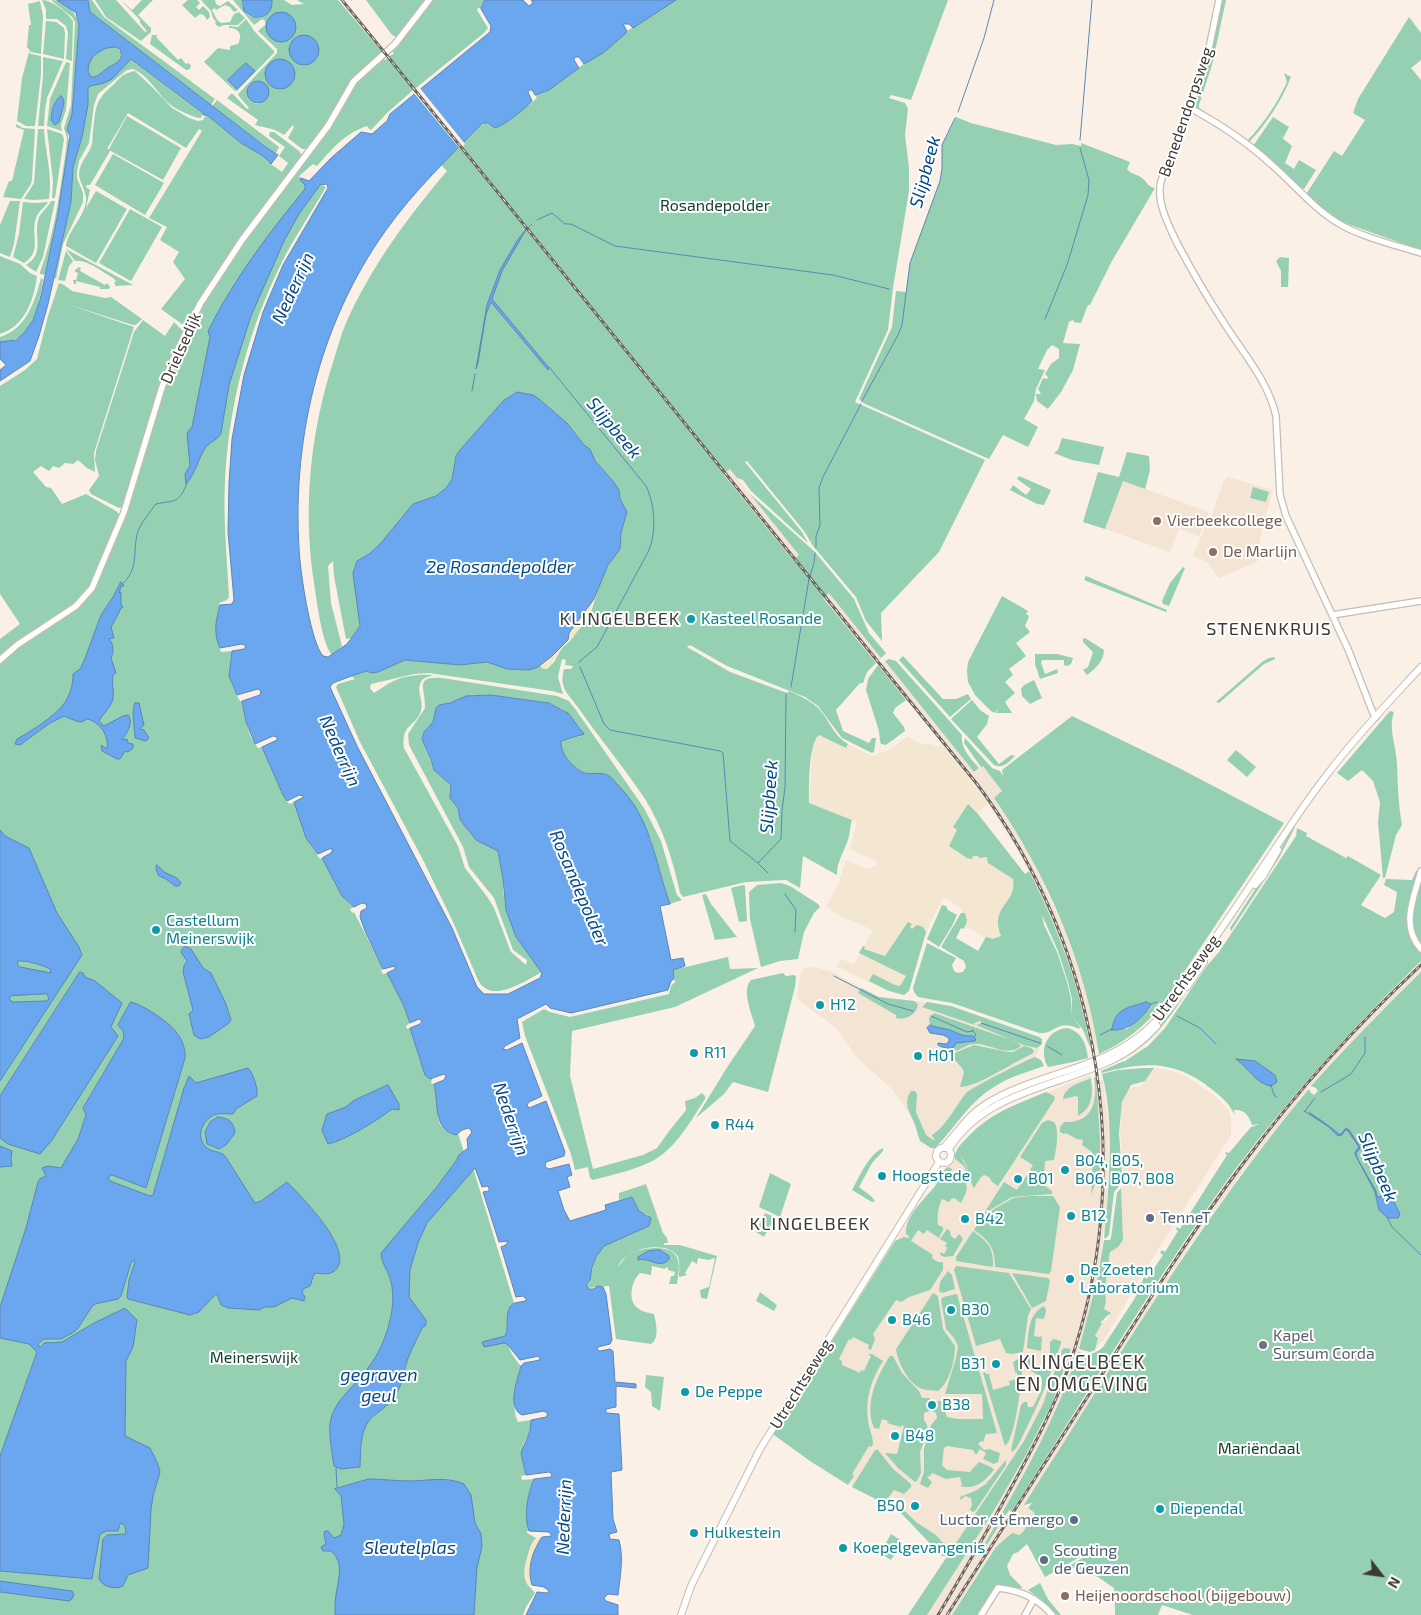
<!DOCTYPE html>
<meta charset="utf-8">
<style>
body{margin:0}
#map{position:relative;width:1421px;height:1615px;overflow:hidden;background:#fbf0e6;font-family:"Exo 2",sans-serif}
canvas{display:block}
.north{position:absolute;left:1356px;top:1550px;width:50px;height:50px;-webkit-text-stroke:4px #fff;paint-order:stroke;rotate:120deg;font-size:14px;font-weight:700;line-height:20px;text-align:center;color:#3d3935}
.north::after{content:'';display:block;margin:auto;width:18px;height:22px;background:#3d3935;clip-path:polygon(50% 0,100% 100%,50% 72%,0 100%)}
</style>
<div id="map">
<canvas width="1421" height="1615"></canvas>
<div class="north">N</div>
</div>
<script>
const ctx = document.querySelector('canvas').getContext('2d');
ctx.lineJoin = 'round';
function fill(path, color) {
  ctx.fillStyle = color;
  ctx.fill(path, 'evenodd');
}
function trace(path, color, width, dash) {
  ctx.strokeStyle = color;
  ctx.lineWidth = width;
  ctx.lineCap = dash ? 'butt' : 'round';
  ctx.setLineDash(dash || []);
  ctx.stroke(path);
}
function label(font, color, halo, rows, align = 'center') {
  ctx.font = font + ' "Exo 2",sans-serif';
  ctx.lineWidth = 4;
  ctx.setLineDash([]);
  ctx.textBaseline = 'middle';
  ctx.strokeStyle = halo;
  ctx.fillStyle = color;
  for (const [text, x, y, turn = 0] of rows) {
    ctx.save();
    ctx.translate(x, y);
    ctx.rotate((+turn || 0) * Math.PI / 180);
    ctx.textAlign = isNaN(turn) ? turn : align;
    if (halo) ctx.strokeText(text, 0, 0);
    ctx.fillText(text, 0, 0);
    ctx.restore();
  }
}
const built = new Path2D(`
 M 730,469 L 799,555 L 794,560 L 723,475 Z
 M 1228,477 L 1273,490 L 1263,525 L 1258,552 L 1258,561 L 1220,578 L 1214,572 L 1208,563 L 1193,556 L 1207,522 L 1209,523 L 1224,480 Z
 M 1123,481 L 1209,512 L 1199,537 L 1179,529 L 1170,552 L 1105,529 Z
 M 829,593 L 880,655 L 881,658 L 876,663 L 823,598 Z
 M 885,661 L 975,772 L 983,765 L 1002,791 L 994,798 L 1025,846 L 1040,876 L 1068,938 L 1085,988 L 1099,1048 L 1091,1050 L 1081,1007 L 1063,946 L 1041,895 L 1018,850 L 979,790 L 879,666 Z
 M 1421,961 L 1421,972 L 1373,1019 L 1311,1086 L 1306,1082 L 1349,1033 Z
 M 806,967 L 819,968 L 832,972 L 879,997 L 935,1003 L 1041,1044 L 1032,1065 L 981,1090 L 937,1146 L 931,1148 L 918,1135 L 913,1119 L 890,1087 L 858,1059 L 835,1027 L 798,1000 L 797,996 L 801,971 Z
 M 1155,1068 L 1173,1071 L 1186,1076 L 1216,1097 L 1228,1110 L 1231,1117 L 1231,1135 L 1139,1280 L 1106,1337 L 1095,1350 L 1098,1338 L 1095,1336 L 1102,1323 L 1106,1321 L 1111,1313 L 1104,1309 L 1106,1302 L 1105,1289 L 1110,1252 L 1123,1239 L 1121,1198 L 1123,1171 L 1120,1133 L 1122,1102 L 1130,1088 L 1141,1086 Z
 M 1090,1075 L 1091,1086 L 1096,1084 L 1100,1165 L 1100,1138 L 1096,1083 L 1103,1079 L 1109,1130 L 1107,1210 L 1097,1281 L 1090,1314 L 1076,1360 L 1056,1411 L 1027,1468 L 985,1545 L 986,1546 L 1009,1509 L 1012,1511 L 1215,1197 L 1292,1098 L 1304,1084 L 1309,1089 L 1252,1159 L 1193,1241 L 1025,1505 L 1035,1513 L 1023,1532 L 996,1547 L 952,1615 L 927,1615 L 1017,1472 L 1045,1419 L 1061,1378 L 1051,1386 L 1028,1436 L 949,1559 L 943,1555 L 895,1507 L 853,1486 L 821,1467 L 776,1436 L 908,1222 L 921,1202 L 935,1186 L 942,1173 L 956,1158 L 1044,1094 Z`);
const industrial = new Path2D(`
 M 819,735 L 846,748 L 848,744 L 872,756 L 891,749 L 907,736 L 921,744 L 930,744 L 938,747 L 941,743 L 989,804 L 975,814 L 986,853 L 1021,885 L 1003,934 L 997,945 L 963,925 L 961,908 L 944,897 L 930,923 L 905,995 L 900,995 L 886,990 L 837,967 L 841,959 L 854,964 L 873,930 L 842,917 L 826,906 L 838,885 L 846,860 L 867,869 L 877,865 L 876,861 L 849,849 L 857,822 L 809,803 L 812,750 L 815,738 Z`);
const green = new Path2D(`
 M 42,0 C 52,0 68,13 73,21 L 72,61 L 66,59 L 68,33 L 66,26 L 57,19 L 46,19 L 46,10 Z
 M 51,0 C 65,0 76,12 79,25 L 72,114 L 67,130 C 71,143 67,158 65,172 C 59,207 52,241 45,275 L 40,274 L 40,272 C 55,233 60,190 66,149 L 67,138 L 64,128 L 71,105 L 75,22 L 72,17 Z
 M 88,0 L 92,0 L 104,17 L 215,99 L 211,105 L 90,12 Z
 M 95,0 L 116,0 L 145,32 L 147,31 L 140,23 L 140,20 L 121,0 L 132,10 L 142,0 L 153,0 L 138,15 L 151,28 L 151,32 L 141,41 L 106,17 Z
 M 188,0 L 197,0 L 200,3 L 196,7 L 199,10 L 203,6 L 209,12 L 210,17 L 207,20 L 204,15 L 200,14 L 195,18 L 182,5 Z
 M 201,0 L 215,0 L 216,4 L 220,6 L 228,1 L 238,10 L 234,12 L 230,7 L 225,5 L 216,10 L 214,8 L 212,10 C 215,15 216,20 221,23 L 230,22 L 234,14 L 239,12 L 245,18 L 238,25 L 224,25 L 219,27 L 215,24 L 216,22 L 213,18 L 211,11 Z
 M 233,0 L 243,0 C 241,24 273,24 272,0 L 284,0 L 292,5 L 304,4 L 297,0 L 338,0 L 382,52 L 356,76 L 335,112 L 308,149 L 302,149 L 288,138 L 294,127 L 293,125 L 284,135 C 274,128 266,128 255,125 L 258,120 L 227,98 L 231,94 L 233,94 L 247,109 L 249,108 L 238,95 L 239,93 L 277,53 L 277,49 L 258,31 L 265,25 L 265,21 L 262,19 L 254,25 ZM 283,12 C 308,20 291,53 270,37 L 266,25 C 269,16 274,12 283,12 ZM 256,81 L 269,94 C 262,111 244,104 248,86 Z
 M 366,0 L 426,0 L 396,37 L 392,35 Z
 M 432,0 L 485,0 L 481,8 L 478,8 L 477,10 L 488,28 L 484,33 L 411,92 L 388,112 L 372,129 L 370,130 L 367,126 C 344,134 333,148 317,166 L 313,164 L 299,176 L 301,178 L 300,180 L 305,185 L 316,189 L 321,185 L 326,187 C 312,212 295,236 282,262 C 248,330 229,405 225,480 C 223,519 227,559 229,597 L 227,600 L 219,603 L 220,605 C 215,625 215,632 221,652 L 232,651 C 228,673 229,681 240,701 L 242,701 C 245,716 247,736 258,748 L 262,747 L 287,802 L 290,804 L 294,802 L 296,805 C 302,823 305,840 318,854 L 317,855 L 320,859 L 322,858 C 333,874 337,895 354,907 L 350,909 L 352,913 L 354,912 L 383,969 L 381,971 L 383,974 L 387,973 C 397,988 404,1006 410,1023 L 406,1026 L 407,1029 L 410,1028 L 425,1075 L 430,1079 L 432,1079 L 431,1083 L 434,1084 L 437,1094 L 438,1119 L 441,1126 L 451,1134 L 458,1133 L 464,1152 L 474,1171 L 514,1303 C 507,1310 505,1336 508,1345 C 510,1352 516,1361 521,1366 C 517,1384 510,1403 518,1422 L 531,1420 C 531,1436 525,1436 523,1447 C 522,1456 524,1466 526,1475 L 521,1476 L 522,1480 L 534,1479 C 528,1492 523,1517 529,1531 L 527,1531 L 527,1533 L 536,1538 C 525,1550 527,1569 527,1584 L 535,1593 L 526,1607 L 523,1615 L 0,1615 L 0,663 L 11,653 L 87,599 L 92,593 C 123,536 136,472 157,411 C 172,367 191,326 213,286 L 356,83 L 383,58 L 385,60 L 394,53 L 392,51 Z
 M 676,0 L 948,0 L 911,100 L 891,95 L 889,98 L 905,103 L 908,109 L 905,135 L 909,168 L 909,191 L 893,288 L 888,330 L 855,402 L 985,460 L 939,552 L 881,613 L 882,641 L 866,621 L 856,597 L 813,546 L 804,531 L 747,461 L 745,462 L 802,532 L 808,543 L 751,491 L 743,480 L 737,478 L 730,469 L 723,474 L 793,560 L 799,555 L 749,493 L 815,552 L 854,599 L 869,633 L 886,653 L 881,658 L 829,593 L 823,598 L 876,663 L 867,672 L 863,683 L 860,683 L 836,710 L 843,731 L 869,743 L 872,738 L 876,738 L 874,752 L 872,753 L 842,738 L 818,706 L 805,697 L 727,666 L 690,645 L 687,647 L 730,672 L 787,693 L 789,691 C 800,696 812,701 820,710 C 830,722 834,736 848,744 L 846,748 L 819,735 C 808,744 809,789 809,803 L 852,820 C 850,826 850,831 849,836 C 846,849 836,862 837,875 L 803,856 L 800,888 L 786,880 L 746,882 L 683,897 L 680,893 C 673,860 663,828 645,799 C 624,767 599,738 577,706 C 567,693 559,687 564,669 L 571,669 L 573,666 L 565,665 L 566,660 L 562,659 L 558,677 L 563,694 L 552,691 L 429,673 L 414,674 L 371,684 L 370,688 L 374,693 C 379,690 383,687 388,684 C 400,676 419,674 433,675 C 427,677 422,678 420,684 C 417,692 424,702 421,711 C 415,728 401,723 404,748 L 458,846 L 465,868 L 488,898 L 494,908 L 511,952 L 525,964 L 526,965 L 527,960 L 513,950 L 494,898 L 469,867 L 463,847 L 409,745 L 408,734 L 425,708 C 426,689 413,676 442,678 L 557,696 L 569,701 L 576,710 L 644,808 L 661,841 L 677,895 L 682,900 L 670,904 L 663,886 L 651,839 L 604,774 C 597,774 590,775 584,772 C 573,768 560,754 561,741 L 580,736 L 581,729 L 564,710 L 549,703 L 523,699 L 491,695 L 475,695 L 462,698 L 436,708 L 433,722 L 424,732 L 422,739 L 434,770 L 451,785 L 450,798 L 458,808 L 460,819 L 464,825 L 473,837 L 498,851 L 503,879 L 503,890 L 507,913 L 516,937 L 542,972 C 525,981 491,1005 478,980 L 454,924 L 422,858 L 360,742 L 336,687 L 338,684 L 355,679 L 351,676 L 367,671 L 378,672 L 405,660 L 460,665 L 487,662 L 507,669 L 525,670 L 533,669 L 540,665 L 542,668 L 547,669 L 554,662 L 562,648 L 570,641 L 580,628 L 583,621 L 590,615 L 601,581 L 611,560 L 620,549 L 621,533 L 627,512 L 620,499 L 619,491 L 613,481 L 595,461 L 590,449 L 584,445 L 567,423 L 539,399 L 514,393 L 504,400 L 459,451 L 456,456 L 452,479 L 447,487 L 436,496 L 413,504 L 380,544 L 369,554 L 357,561 L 354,568 L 360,626 L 351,638 L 346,639 L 334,576 L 333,561 L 328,566 L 331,603 L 342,646 L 334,654 L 331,654 C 321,640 316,595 313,576 C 303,503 311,429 334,359 C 338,347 341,334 346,323 C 371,267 407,218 447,171 L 441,165 L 485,122 L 495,128 C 508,124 526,107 537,98 L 535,95 L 549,90 L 585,63 L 603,53 L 627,31 Z
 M 1222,0 L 1226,0 L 1212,65 L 1199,105 L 1199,108 L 1248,140 C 1264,123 1278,102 1287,82 L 1284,73 L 1291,77 C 1282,100 1266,125 1249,142 L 1194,106 L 1208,65 Z
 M 40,1 L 43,16 L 41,54 L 31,52 L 27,47 L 29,25 L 31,25 L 28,4 Z
 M 1409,17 L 1421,33 L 1421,60 L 1411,68 L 1421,80 L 1421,250 L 1339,221 L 1305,196 L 1334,151 L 1342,156 L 1365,120 L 1353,113 L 1358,99 Z
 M 246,19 L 255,32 L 274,51 L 274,53 L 237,91 L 235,91 L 204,62 L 218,48 L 230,50 L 230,46 L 238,44 C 243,35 239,28 229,28 L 229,26 L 238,27 Z
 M 46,21 L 56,22 L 64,28 L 65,33 L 64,59 L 43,54 Z
 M 152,35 L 158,35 L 156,37 L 178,60 L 181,58 L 186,64 L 188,63 L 191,65 L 190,69 L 186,70 L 150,44 Z
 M 115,47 L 121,51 L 119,62 L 107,69 L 101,74 L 93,77 C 89,75 88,73 88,67 C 89,54 104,48 115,47 Z
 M 29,52 L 31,54 L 41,56 L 41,75 L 35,126 L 26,126 L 17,121 L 22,78 Z
 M 43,57 L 63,61 L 47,98 L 45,110 L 44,126 L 38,126 L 43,76 Z
 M 131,59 L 203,113 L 201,118 L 198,118 C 187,114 176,110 167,102 C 156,91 148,75 133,69 L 127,70 L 98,94 L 94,105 L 89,143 L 79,161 L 77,172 L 77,178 L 83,193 L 83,202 L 63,244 L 56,279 L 54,278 L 71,202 L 73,167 L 81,140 L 88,105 L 88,89 L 90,86 L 95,84 Z
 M 66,62 L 70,63 L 66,110 L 61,125 L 62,131 L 47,126 L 50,99 ZM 63,98 L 64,103 L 59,123 L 52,112 L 55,101 Z
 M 135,71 L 151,86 L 172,108 L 189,118 L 198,121 L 203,120 L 205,116 L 207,115 L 241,143 L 263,156 L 268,162 L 282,172 L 288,163 L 279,156 L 285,147 L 269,136 L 270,132 L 274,132 L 299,151 L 302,155 L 301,159 L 229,256 L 186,325 L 182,324 L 161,309 L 185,279 L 173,262 L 179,252 L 160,240 L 167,227 L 149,218 L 202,131 L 199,129 L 186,148 L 128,113 L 107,149 L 109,149 L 127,116 L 181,148 L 163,180 L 109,150 L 110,151 L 90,185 L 87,185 L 86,187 L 90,190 L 86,208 L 96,191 L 127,209 L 96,263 L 66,246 C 68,230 84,218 86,201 C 87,192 80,184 79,175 C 79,162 89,155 92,144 C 93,140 92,136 93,132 C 96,108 94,101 113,85 C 122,76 122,74 135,71 Z
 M 217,100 L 279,147 L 276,153 L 267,148 L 212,106 Z
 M 956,117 L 971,123 L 1056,145 L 1072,144 L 1081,146 L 1081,143 L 1130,162 L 1127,169 C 1132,175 1137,174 1142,178 C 1147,182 1148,187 1155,188 L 1112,261 L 1090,305 L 1088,305 L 1081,323 L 1074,322 L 1073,320 L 1069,322 L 1063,343 L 1080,344 L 1073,370 L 1061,392 L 1048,409 L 1037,401 L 1036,394 L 1041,394 L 1038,389 L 1043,378 L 1047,379 L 1048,377 L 1045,374 L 1051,364 L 1059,358 L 1059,349 L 1052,345 L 1047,350 L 1038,369 L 1045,370 L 1036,389 L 1034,401 L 1024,419 L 1038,427 L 1028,447 L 1003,435 L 989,459 L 863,403 L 859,399 L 892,327 L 896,291 L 906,292 L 910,263 L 940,181 L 942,169 L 942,145 Z
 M 1273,117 L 1289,127 L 1283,138 L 1280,136 L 1292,146 L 1285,163 L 1294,169 L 1299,160 L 1316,170 L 1304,189 L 1299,187 L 1253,146 Z
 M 16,124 L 23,128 L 35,129 L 32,179 L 31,184 L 21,199 L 3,197 L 9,181 L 12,181 L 24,130 L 16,127 Z
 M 38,129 L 44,129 C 45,152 53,175 49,199 L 34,200 L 24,199 L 34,183 Z
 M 47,129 L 62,134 L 64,139 L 55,198 L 52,198 L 53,181 Z
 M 113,154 L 164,183 L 145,215 L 95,185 Z
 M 10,201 L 20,201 L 14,244 L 10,257 L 0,253 L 0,225 Z
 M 51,201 L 55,201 L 43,257 L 36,272 L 26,265 C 45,254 34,237 38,221 C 39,213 48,208 51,201 Z
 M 23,202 L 35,203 L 48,202 C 45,207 38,212 36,218 C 30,234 43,251 24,263 L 13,257 L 19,234 Z
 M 130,209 L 162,227 L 131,281 L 99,263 Z
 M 66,249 L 133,285 L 116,286 L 114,283 L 116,281 L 113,278 C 102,272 87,259 75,261 Z
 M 66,251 L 73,261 L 69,266 L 65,281 L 58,280 Z
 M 0,256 L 20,264 L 30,273 L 37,276 C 34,300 25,326 0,334 Z
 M 1280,257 L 1289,258 L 1288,287 L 1281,287 L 1281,271 L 1276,261 Z
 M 79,267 L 81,268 L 80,271 L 105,285 L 107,283 L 110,287 L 109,289 L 100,289 L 100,287 L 76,281 L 76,284 L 74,284 L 73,280 L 76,280 L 78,273 L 75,272 L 75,270 Z
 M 41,278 L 43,279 C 39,304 33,344 0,342 L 0,337 C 26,329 35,302 41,278 Z
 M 59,283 L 64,285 L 72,291 L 105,298 L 111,297 L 142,319 L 136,325 L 133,325 L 67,304 L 134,327 L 94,453 L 95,472 L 87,468 L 78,460 L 73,464 L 65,463 L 59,468 L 53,466 L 49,471 L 41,466 L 33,472 L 46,487 L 51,488 L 62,504 L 86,494 L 116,511 L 120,515 L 92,584 L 81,599 L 0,657 L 0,639 L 20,624 L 0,594 L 0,386 L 25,370 L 37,359 L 48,316 Z
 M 143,320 L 165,336 L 174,322 L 183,331 L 150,418 L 124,505 L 123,507 L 119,508 L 91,494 L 89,490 L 99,476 L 95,460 L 96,451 L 134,332 Z
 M 1062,438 L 1104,447 L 1099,465 L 1072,460 L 1054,453 L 1058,450 Z
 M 1127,452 L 1149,456 L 1150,470 L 1145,489 L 1123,481 L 1105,529 L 1083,522 L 1098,472 L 1119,477 Z
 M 1019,476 L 1051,490 L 1044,505 L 1037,504 L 1010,490 L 1013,485 L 1026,495 L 1031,489 L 1017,479 Z
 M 1253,487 L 1269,492 L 1266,502 L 1250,498 Z
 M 1183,567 L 1185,568 L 1169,606 L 1163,604 L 1162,601 L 1170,583 Z
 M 1086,576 L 1167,610 L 1166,612 L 1084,580 Z
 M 1002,596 L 1028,611 L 1026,614 L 1029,616 L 1025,626 L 1030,632 L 1016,643 L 1026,656 L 1009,669 L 1013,675 L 1005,682 L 1015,693 L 1005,702 L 1012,713 L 996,713 L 999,707 L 995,713 L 991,711 L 975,695 L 968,682 L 967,671 L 968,662 Z
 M 1085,638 L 1104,650 C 1104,661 1095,669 1087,675 L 1083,670 L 1088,667 L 1093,652 L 1083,642 L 1083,639 Z
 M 1035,654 L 1057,654 L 1073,658 L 1071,664 L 1067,666 L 1064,665 L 1064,660 L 1042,660 L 1041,663 L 1045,674 L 1057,669 L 1058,673 L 1040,679 L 1035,664 Z
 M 903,656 L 943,699 L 956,699 L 968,694 L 971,699 L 950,717 L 899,660 Z
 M 1275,657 L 1275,659 L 1264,664 L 1219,703 L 1216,702 L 1262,662 L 1269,658 Z
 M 889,659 L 896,661 L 962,735 C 960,748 971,759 979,768 L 974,772 L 885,661 Z
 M 878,665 L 906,700 L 895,708 L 893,713 L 904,727 L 905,731 L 886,745 L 881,744 L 880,741 L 879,731 L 866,690 L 868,679 Z
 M 1034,680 L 1042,698 L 1030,704 L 1022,696 L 1021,689 L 1024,685 Z
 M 972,700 L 980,710 L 989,716 L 987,724 L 977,737 L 999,764 L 1011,755 L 1015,756 C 1009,762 1003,769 994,765 L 951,719 Z
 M 1390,711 L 1394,712 C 1388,728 1396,746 1397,763 C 1398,785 1398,803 1402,825 L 1396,835 L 1385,878 L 1383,878 L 1378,822 L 1380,802 L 1373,781 L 1362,770 L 1348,781 L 1337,773 Z
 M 1072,716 L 1177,767 L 1284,823 L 1162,1005 C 1144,1027 1125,1042 1099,1054 C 1085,962 1046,873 994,798 L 1002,791 L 983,766 L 981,767 L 964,743 L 965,738 L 992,768 L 1000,771 L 1003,776 L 1002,770 ZM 1146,1002 L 1148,1009 L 1127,1029 L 1111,1029 L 1124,1009 Z
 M 1236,750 L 1256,767 L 1247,777 L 1227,760 Z
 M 968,804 L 978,814 L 1025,874 L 1029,871 C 1058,928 1080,987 1091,1050 L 1083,1030 L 1072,1016 L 1072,999 L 1068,982 L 1058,951 L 1042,915 L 1044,925 L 1057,952 L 1067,982 L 1071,999 L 1072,1016 L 1080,1027 L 1079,1029 C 1057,1018 1055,1035 1039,1033 L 952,1003 L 918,997 L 914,992 L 913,988 L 927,943 L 956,958 L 952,965 L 954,971 L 958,973 L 963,972 L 966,967 L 964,961 L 941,947 L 961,913 L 965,913 L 967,921 L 964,929 L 961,928 L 956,938 L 978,951 L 986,937 L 993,939 L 1001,936 C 989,905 1017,905 1013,879 L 988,863 L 987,857 L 979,858 L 978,856 L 973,856 L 972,859 L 967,858 L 949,846 L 957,830 L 953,827 Z
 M 1294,826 L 1295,827 L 1279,858 L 1231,931 L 1230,928 L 1273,862 Z
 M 1297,828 L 1307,833 L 1306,836 L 1346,858 L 1348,856 L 1381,875 L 1361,905 L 1385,918 L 1394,912 L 1397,892 L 1384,885 L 1386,879 L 1412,880 L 1416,871 L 1419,871 L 1408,930 L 1414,945 L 1421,951 L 1421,961 C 1346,1034 1276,1112 1215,1197 C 1144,1298 1079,1407 1012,1511 L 1009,1510 L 986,1546 L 984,1545 C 1020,1482 1056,1420 1078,1352 C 1089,1355 1094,1355 1103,1347 L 1135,1298 L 1144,1277 L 1147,1279 L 1163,1255 L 1160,1253 L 1162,1250 L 1165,1252 L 1178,1231 L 1176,1229 L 1177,1227 L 1180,1229 L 1227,1155 L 1225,1153 L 1226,1152 L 1229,1153 L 1251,1127 L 1260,1124 L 1252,1125 C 1249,1116 1245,1109 1234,1110 L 1235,1114 C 1232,1111 1231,1108 1228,1104 C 1224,1099 1219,1095 1214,1091 C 1177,1060 1145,1061 1102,1073 L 1101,1071 L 1124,1061 L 1127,1065 L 1125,1061 L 1148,1046 L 1165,1028 L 1206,967 L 1219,952 L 1282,857 L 1296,836 Z
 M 1421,878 L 1421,943 L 1420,943 C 1404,923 1415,901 1421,878 Z
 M 781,883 L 790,886 L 818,904 L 820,907 L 814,913 L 804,932 L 798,959 L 780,961 L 761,967 L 750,919 L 749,892 L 757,885 Z
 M 743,885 L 745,886 L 747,921 L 739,922 L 731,888 Z
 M 706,894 L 711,904 L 737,937 L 715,940 L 702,895 Z
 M 942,905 L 946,906 L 948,910 L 957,915 L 952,926 L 939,947 L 927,939 Z
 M 908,922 L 912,924 L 910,927 L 912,929 L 917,925 L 923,927 L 926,932 L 909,991 L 904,995 L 889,991 L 869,981 L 873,974 L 895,985 L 900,986 L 906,976 L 859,953 L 863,946 L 865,947 L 864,949 L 885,956 Z
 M 728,957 L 730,969 L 758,968 L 675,1007 L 572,1031 L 570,1076 L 593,1169 L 643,1155 L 657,1148 L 670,1130 L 686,1110 L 685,1101 L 695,1098 L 702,1093 L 705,1096 L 705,1099 C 692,1119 678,1145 656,1159 C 639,1169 612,1175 593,1180 L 590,1178 L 588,1167 L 575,1170 L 571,1154 L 525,1036 L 522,1022 L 544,1009 L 550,1012 L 570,1017 L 669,994 L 671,986 L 675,982 L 673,970 Z
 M 1421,972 L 1421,1615 L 1193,1615 L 1162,1605 L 1158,1615 L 1115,1615 C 1115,1606 1115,1599 1114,1588 L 1098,1577 L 1069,1566 L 1101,1547 L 1099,1546 L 1045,1577 L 1027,1544 L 1018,1552 L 1013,1554 L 1007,1566 L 1010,1575 L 1023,1588 L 1000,1587 L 995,1588 L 977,1615 L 952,1615 L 996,1547 L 1012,1533 L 1019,1535 L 1023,1532 L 1035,1513 L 1028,1508 L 1032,1503 L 1024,1505 C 1115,1363 1201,1218 1309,1089 L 1311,1093 L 1314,1095 L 1318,1091 L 1316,1088 L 1311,1086 C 1346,1047 1383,1009 1421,972 Z
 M 783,973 L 786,976 L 794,975 L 796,976 L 795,987 L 768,1092 L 733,1082 L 724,1094 L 696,1118 L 726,1069 L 755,1026 C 752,1014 741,990 751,980 Z
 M 861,988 L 879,997 L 914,1001 L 918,1004 C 917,1014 906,1021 896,1018 L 896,1015 L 858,993 Z
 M 1188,991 C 1162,1028 1146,1052 1102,1068 L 1155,1032 Z
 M 927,1002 L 951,1006 L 1039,1037 L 1042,1039 L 1042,1044 L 1037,1048 L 1023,1045 L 976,1025 L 983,1023 L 980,1021 L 974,1023 L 975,1025 L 922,1007 Z
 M 934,1013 L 1017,1042 L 1021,1046 C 1006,1058 991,1043 974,1044 C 966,1044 960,1052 951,1051 L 951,1048 L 954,1047 L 956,1043 L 975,1041 L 969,1036 L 961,1036 L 930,1025 L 929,1018 Z
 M 1067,1028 C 1082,1032 1086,1043 1088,1058 L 1073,1062 L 1048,1067 C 1038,1050 1047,1030 1067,1028 Z
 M 974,1045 L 1008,1052 L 1013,1052 L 1024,1046 L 1031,1048 L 1034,1051 L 1032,1054 C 1011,1063 980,1086 960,1087 L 964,1072 C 961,1064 954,1062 952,1054 Z
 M 1035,1057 L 1041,1060 L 1044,1066 C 1027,1072 1009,1077 994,1087 C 969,1102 955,1128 935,1148 L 931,1148 L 920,1141 C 918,1136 917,1130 915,1125 C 911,1113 902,1104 911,1091 L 915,1091 L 917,1094 L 916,1112 L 926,1135 L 935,1141 L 932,1135 C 947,1125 955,1107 966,1093 C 969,1089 1028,1059 1035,1057 Z
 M 1143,1068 L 1154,1068 L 1145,1081 L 1131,1085 L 1122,1102 L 1119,1133 L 1122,1174 L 1120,1185 L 1114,1192 L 1109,1235 L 1106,1238 L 1104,1238 C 1109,1189 1115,1122 1102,1074 L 1118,1070 Z
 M 1096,1077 L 1100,1138 L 1100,1171 L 1091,1195 L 1092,1186 L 1090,1185 L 1094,1159 L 1092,1158 L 1092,1152 L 1082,1145 L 1083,1140 L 1077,1139 L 1066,1133 L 1064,1134 L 1060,1132 L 1060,1127 L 1064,1122 C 1068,1122 1073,1122 1076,1121 C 1096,1116 1097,1093 1094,1078 Z
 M 1091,1078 C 1093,1095 1093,1107 1078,1116 L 1078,1097 L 1076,1096 L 1063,1099 C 1065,1086 1080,1083 1091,1078 Z
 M 1046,1092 L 1054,1096 L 1055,1099 L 998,1186 L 992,1182 L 989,1177 L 984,1175 L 981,1177 L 974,1188 C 967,1178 970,1165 960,1156 L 965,1164 L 970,1180 L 964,1166 L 955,1159 C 954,1151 960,1145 966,1139 C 991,1112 1013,1106 1046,1092 Z
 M 1048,1120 L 1054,1122 C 1060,1131 1056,1150 1054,1160 L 1045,1161 L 1044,1179 L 1030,1170 L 1033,1165 L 1020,1157 L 1042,1123 Z
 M 883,1148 L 883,1151 L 872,1163 L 859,1187 L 872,1197 L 875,1201 L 872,1202 L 852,1190 C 860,1176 868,1155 883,1148 Z
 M 948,1167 L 952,1169 L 951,1172 L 956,1176 L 959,1173 C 970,1184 968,1190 961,1203 L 954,1198 L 951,1199 L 949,1202 L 942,1199 C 938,1208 937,1215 938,1225 L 943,1227 L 943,1230 L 939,1238 L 927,1230 L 924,1234 L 918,1230 L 911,1241 L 933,1255 L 932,1258 L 938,1262 L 943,1262 L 943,1270 L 930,1290 L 909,1297 L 901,1302 L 896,1300 L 873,1334 L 875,1339 L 871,1350 L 868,1348 L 869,1345 L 853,1337 L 851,1340 L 849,1339 L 839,1359 L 842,1361 L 842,1365 L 860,1373 L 861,1370 L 864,1371 L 871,1356 L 868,1354 L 872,1354 L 883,1361 C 871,1380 865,1399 868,1421 C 869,1429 873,1436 873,1444 L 871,1447 L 869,1446 L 852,1474 L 854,1476 L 848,1485 L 810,1461 L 774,1435 L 774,1433 L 895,1241 L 904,1237 L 908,1238 L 909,1236 L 906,1234 C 905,1218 919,1205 929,1193 C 936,1187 940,1177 945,1169 Z
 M 770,1173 L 791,1184 L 780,1217 L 759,1207 Z
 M 1028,1174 L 1052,1191 L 1052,1194 L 1012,1197 L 990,1210 L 986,1210 L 1004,1182 L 1017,1190 Z
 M 646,1184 L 663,1233 L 667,1238 L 668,1243 L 664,1243 L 664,1245 L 680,1245 L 717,1256 L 707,1299 L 701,1298 L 700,1290 L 709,1287 L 715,1258 L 708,1260 L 698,1258 L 697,1264 L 692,1261 L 685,1273 L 687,1275 L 679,1277 C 679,1271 680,1262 678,1257 C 670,1240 625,1246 618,1267 C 622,1262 625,1256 631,1253 C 642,1248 669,1244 676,1256 C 681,1263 678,1276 677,1284 L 669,1284 L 671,1276 L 674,1276 L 675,1272 L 668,1270 L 668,1268 L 666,1267 L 665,1269 L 652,1266 L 651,1275 L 640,1273 C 631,1281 627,1302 639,1309 C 643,1312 649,1313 654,1314 C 656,1324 660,1338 651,1344 L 616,1339 L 609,1286 L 587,1288 L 586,1285 L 589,1282 L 596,1257 L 604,1246 L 649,1226 L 648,1215 L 639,1211 L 632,1197 L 619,1200 L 619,1193 Z
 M 1121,1188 L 1123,1240 L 1118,1247 L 1110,1252 L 1105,1289 L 1106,1302 L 1104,1309 L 1111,1313 L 1110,1315 L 1109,1314 L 1100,1323 L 1102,1323 L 1095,1336 L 1098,1338 L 1095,1350 L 1090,1352 L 1079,1349 L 1097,1281 L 1104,1240 L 1110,1240 L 1111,1238 L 1117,1193 Z
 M 1030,1196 L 1053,1196 L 1060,1207 L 1051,1271 L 1049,1274 L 995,1267 C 995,1247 989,1241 974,1230 L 985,1212 L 991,1211 L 1013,1198 Z
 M 765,1213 L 775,1217 L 764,1237 L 756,1232 Z
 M 947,1229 L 950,1231 L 951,1236 L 955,1239 L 959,1234 L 963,1239 L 953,1256 L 945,1257 L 940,1255 L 941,1252 L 944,1254 L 947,1248 L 945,1246 L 947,1243 L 940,1239 Z
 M 973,1231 C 988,1242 994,1248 993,1267 L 956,1261 L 956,1257 Z
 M 956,1266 L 1009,1273 L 1031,1309 L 1028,1316 L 1023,1352 L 1012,1354 L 1006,1353 L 1000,1339 L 976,1346 L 954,1270 Z
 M 948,1271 L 952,1275 L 955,1289 L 942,1293 L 939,1291 L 940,1282 Z
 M 1012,1273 L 1048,1278 L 1050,1281 L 1046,1301 L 1032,1308 Z
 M 760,1292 L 777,1305 L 774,1311 L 756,1301 Z
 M 933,1293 L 938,1296 L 943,1329 L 955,1346 C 955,1360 950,1382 938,1391 C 933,1390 927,1391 922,1389 C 908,1383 898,1363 896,1349 Z
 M 957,1294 L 997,1433 L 986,1434 L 983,1442 L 981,1441 L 978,1444 L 984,1450 L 989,1449 L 1000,1453 L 998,1462 L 994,1464 L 983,1459 L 986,1453 L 980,1449 L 976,1455 L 973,1450 L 947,1446 L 944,1448 L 942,1465 L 947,1470 L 970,1472 L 979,1462 L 991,1467 L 994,1470 C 984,1482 975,1490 960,1486 L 962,1485 L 960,1477 L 946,1479 L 932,1473 L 930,1476 L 927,1477 L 932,1482 L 928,1488 L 920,1484 L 924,1472 L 924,1449 L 931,1425 L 937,1418 L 936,1413 L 931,1410 L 924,1413 L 924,1420 L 927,1425 L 928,1430 L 920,1452 L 921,1473 L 917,1481 L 915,1482 L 898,1468 L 885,1453 L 897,1454 L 904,1426 L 902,1425 L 901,1427 L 887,1423 L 888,1421 L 882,1419 L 879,1429 L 874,1428 C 864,1403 877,1376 890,1356 L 893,1356 L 902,1373 L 919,1391 L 922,1398 L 930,1398 L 930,1401 L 946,1401 L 945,1411 L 947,1417 L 957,1419 L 983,1419 L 982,1394 L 945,1394 L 956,1358 L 958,1346 L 954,1338 L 946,1329 L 941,1300 L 943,1297 Z
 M 1044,1306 L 1046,1310 L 1045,1316 L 1043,1319 L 1036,1318 L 1034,1336 L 1040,1337 L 1042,1336 L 1041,1351 L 1027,1348 C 1029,1332 1028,1314 1044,1306 Z
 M 1053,1339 L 1061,1341 L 1061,1343 C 1051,1374 1039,1404 1024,1433 C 1021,1439 1018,1448 1012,1452 L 1011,1450 L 1021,1405 L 1024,1402 L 1027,1402 L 1028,1407 L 1033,1407 L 1041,1391 L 1042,1384 L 1042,1378 L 1027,1368 L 1027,1358 L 1030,1356 L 1034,1361 L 1033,1367 L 1046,1369 L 1050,1361 L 1050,1342 Z
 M 1064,1348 L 1071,1349 L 1052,1403 L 1027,1453 L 993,1512 L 927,1615 L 908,1615 L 1024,1441 L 1043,1404 L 1062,1350 Z
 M 1018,1359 L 1023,1361 C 1022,1376 1016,1439 1005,1446 L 983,1373 L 985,1372 L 986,1374 L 989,1374 L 993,1390 L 1010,1385 L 1009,1381 L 1017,1379 L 1017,1373 L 1015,1372 L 1013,1362 Z
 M 646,1375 L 664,1377 L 660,1411 L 652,1406 L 651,1392 L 645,1387 Z
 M 875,1450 L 878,1450 L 893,1469 L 911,1484 L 911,1487 L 904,1494 L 894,1490 L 887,1499 L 900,1506 L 916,1522 L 936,1535 L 942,1542 L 950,1545 L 951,1548 L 945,1556 L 942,1556 L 899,1511 L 852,1487 Z
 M 1006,1460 L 1006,1465 L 975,1511 L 973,1512 L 970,1510 L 972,1505 L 971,1498 L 965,1496 L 961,1500 L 960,1497 L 975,1491 L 986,1484 Z
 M 891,1534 L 902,1541 L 891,1560 L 880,1553 Z
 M 1040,1583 L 1048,1599 L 1061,1615 L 1057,1615 L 1043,1601 L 1028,1590 Z`);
const sand = new Path2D(`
 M 594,599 C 592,618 575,634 563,647 C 556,654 554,662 547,669 L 542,668 L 540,665 C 550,658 567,646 569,633 Z
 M 542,1537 C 533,1553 527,1568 532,1585 L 529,1586 C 518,1576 529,1551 534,1540 Z`);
const water = new Path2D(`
 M 57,0 L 88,0 L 90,12 L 267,148 L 278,155 L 271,164 L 263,156 L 241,143 L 207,115 L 203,115 L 203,113 L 131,59 L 112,79 L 104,83 L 90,86 L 88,89 L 88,105 L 82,137 L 73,167 L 71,202 L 48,304 L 39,336 L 30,361 L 0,381 L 0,370 L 6,365 L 0,359 L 0,342 L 16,340 L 24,333 L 33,320 L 40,300 L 58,213 L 70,136 L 67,130 L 72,114 L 79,25 L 76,13 ZM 107,48 L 115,47 L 120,49 C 124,60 117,63 109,67 C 102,71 100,77 91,77 L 88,71 C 89,58 95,53 107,48 Z
 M 243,0 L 272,0 C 273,12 265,19 253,17 L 244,11 Z
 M 485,0 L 523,0 L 529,6 L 533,3 L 531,0 L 676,0 L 633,28 L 629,24 L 623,24 L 627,31 L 625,34 L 603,53 L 584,64 L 579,57 L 575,57 L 574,60 L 579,68 L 549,90 L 535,95 L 532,90 L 529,90 L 528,92 L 532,101 C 525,109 505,125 495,128 L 488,123 L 483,123 C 449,157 414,191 386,230 C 318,325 290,445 300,561 C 302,581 311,642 323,656 L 328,657 L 347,644 L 360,626 L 353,573 L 357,561 L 369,554 L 380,544 L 413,504 L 436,496 L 447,487 L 452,479 L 456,456 L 459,451 L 504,400 L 517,392 L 533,395 L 539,399 L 567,423 L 584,445 L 590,449 L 595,461 L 613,481 L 619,490 L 620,499 L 627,512 L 621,533 L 620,549 L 608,565 L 594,599 L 569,633 L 568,640 L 552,656 L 538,667 L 529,670 L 507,669 L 487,662 L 460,665 L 405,660 L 378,672 L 371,673 L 367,671 L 354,675 L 333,683 L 330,687 L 357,746 L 452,928 L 477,987 L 484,994 L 508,994 L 540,978 L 542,973 L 516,937 L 506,910 L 503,879 L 498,851 L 476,840 L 464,825 L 460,819 L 458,808 L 450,798 L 451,785 L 434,770 L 431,760 L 422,739 L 424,732 L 433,722 L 436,708 L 439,705 L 450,703 L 466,696 L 491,695 L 549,703 L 568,713 L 584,734 L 561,741 C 560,754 574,769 585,773 C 592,775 598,772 604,774 C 609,775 613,779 616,783 C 652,818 654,860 670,904 L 660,906 L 671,960 L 683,958 L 685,966 L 673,970 L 674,979 L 671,981 L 668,990 L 571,1013 L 550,1008 L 546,1004 L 517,1019 L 520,1038 L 505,1046 L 503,1049 L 507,1050 L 522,1043 L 542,1096 L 529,1102 L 527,1105 L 529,1108 L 546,1101 L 565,1152 L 564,1156 L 546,1162 L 545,1167 L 549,1169 L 569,1164 L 572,1175 L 567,1177 L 570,1187 L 558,1191 L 564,1210 L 570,1221 L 606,1210 L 605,1205 L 632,1197 L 639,1211 L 651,1218 L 649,1226 L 604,1246 L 596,1257 L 592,1268 L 590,1280 L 586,1285 L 589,1289 L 594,1289 L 597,1286 L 603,1287 L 606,1294 L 612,1340 L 610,1344 L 598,1347 L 597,1350 L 600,1351 L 610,1349 L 613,1351 L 615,1382 L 636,1384 L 636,1388 L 616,1386 L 616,1407 L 606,1409 L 606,1413 L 619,1414 L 622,1470 L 611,1472 L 613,1519 L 617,1532 L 609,1534 L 610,1539 L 619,1540 C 624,1558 620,1577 618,1595 L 608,1594 L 604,1598 L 606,1601 L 618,1605 L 618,1615 L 526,1615 L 537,1592 L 547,1593 L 549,1591 L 544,1587 L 532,1585 C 527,1568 532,1552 542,1537 L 552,1536 L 549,1532 L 529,1531 C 523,1516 528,1493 534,1479 L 551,1477 L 552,1474 L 549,1472 L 526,1475 L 521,1453 L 530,1431 L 531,1420 L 546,1417 L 548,1414 L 544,1411 L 522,1415 C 506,1407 518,1379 521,1366 L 524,1363 L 540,1360 L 539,1356 L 520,1360 L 507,1344 L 504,1343 L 484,1347 L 482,1342 L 505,1336 C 510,1328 503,1307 515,1303 C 519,1302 523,1302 527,1300 L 523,1296 L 516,1297 L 501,1247 L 506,1245 L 508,1241 L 499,1242 L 483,1192 L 489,1191 L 489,1188 L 487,1186 L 482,1187 L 475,1168 L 427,1223 L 418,1243 L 410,1270 L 409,1297 L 426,1320 L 426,1325 L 422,1328 C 418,1337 413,1346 409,1356 C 404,1367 404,1381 397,1392 C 392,1402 385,1407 376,1414 C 359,1426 361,1448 360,1467 L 341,1469 L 334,1466 C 332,1453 329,1438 330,1424 C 333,1400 355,1387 368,1368 C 379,1354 386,1337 390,1320 C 393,1308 394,1294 391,1282 C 389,1272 381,1263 381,1253 L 436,1188 L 456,1161 L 459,1155 L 468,1148 L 467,1139 L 472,1132 L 469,1128 L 462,1130 L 456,1135 C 432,1129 439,1102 434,1084 L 444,1080 L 446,1076 L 444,1074 L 430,1079 L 425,1075 L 410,1028 L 420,1024 L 422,1021 L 419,1019 L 410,1023 L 403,1004 L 387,973 L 395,969 L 395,966 L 383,969 L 365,931 L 360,917 L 361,911 L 367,908 L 366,904 L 362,903 L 354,907 L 342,896 L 322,858 L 331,853 L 333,849 L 329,849 L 318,854 L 306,838 L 294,802 L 304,797 L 303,796 L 299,795 L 287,801 L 283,795 L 262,747 L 277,740 L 277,737 L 273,736 L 255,744 L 246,722 L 242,701 L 260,695 L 261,691 L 258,689 L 237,695 L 229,676 L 232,651 L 244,649 L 246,646 L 242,644 L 220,648 C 213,633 216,620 220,605 L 232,604 L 234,600 L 228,532 L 229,483 L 232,439 L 244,375 L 263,312 L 283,265 L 328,188 L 327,184 L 320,185 L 299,214 L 284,241 L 251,316 L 229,385 L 221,433 C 218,440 211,441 206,447 C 198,458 196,473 186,484 L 185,474 L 190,466 L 187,433 L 192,427 L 210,337 L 208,331 C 234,279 268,234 305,189 L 305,185 L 300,180 L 301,178 L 309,181 L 331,158 L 361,132 L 372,134 L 387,121 L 390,114 L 490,32 L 491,26 L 481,9 Z
 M266 27a15 15 0 1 1 30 0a15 15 0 1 1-30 0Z
 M289 50a15 15 0 1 1 30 0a15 15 0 1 1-30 0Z
 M265 74a15 15 0 1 1 30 0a15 15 0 1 1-30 0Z
 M 246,63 L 255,71 L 237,89 L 228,80 Z
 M247 92a11 11 0 1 1 22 0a11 11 0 1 1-22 0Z
 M 61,96 L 63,98 L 64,103 L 59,122 L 55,125 L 51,120 C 52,111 53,101 61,96 Z
 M 527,228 L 502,271 L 492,299 L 549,368 L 548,370 L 491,302 L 486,314 L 478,363 L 476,369 L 487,305 L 500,270 L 517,241 Z
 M 121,582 L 124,586 L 121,586 L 119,593 L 121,592 L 121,604 L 123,607 L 121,608 C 118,615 115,620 111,627 L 114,638 L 109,639 C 114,645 114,651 111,658 L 116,673 L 113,675 C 111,684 116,696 111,704 C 108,710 102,715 99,721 L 104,726 L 123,716 L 128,715 C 134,723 127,733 122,740 L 127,739 L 128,743 L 133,744 L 133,748 L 128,752 L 125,751 L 120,759 L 117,759 L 102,751 L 101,745 L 107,749 C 109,735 100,722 87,719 L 82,722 L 76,721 L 64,716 L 50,723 L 20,745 L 15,744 L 17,739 C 33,730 61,713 68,697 C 72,689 73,681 73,674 L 80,669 L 84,661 L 101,615 L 113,597 Z
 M 135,703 L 139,703 L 144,725 L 140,729 L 144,730 L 149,738 L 146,741 L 135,738 L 133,713 Z
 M 0,830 L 5,836 L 29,848 L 57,913 L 79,947 L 82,955 L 0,1081 ZM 18,961 C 27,960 42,965 50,969 L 51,973 L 20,967 L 18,965 ZM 47,994 L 49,999 L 46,1001 L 13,1002 L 9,999 L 11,996 Z
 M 157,865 L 164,872 L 177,878 L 181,883 L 179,886 L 175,886 L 166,879 L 159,876 L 156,869 Z
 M 185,946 L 191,949 L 203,968 L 211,973 L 226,1004 L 231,1020 L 229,1023 L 209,1037 L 200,1039 L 194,1035 L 189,1014 L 193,1010 L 183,972 L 184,966 L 187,961 L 181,952 Z
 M 80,972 L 83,973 L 85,977 L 95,981 L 122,1003 L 111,1027 L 118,1036 L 52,1140 L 40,1154 L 8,1144 L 0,1138 L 0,1096 Z
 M 131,1002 C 139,1004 145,1008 152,1012 C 169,1023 186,1036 185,1058 L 146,1188 L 112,1175 L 108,1177 L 110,1181 L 150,1196 L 153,1195 L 184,1088 L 189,1076 L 196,1083 L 248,1068 C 253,1073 258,1088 257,1096 L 236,1109 L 233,1114 C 228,1114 222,1113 217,1114 C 203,1118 194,1137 207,1148 C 212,1152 220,1151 225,1156 L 255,1203 L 261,1201 L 287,1182 C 300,1195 360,1255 333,1272 C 326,1276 320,1272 314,1274 L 310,1286 L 303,1289 L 302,1292 L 305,1297 L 304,1301 L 292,1298 L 274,1307 L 265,1307 L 259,1310 L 228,1308 L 221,1305 L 217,1294 L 216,1294 L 199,1312 L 190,1315 L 128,1299 L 127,1296 L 129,1280 L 135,1262 L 134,1260 L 131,1263 L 121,1296 L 118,1299 L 95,1304 L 91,1308 L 78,1328 L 74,1332 L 61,1339 L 44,1339 L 38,1344 L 40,1348 L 44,1343 L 62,1342 L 94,1323 L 125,1308 L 137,1320 L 133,1347 L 126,1361 L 125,1436 L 150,1448 L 158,1464 L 160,1472 L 153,1496 L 151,1510 L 148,1568 L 128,1575 L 123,1586 C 115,1590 103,1587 99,1579 L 103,1539 L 107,1535 L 126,1534 L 125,1527 L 122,1523 L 120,1524 L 118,1531 L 106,1531 L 100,1534 L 92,1579 L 0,1571 L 0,1456 L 37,1352 L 29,1344 L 0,1338 L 0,1307 L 26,1228 L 38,1182 L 40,1179 L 46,1176 L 42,1168 L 48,1166 L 61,1168 L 78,1139 L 86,1115 L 83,1108 L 124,1038 L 123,1031 L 118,1025 Z
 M 1146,1002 L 1151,1004 C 1142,1019 1129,1031 1111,1030 C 1113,1026 1113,1023 1115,1019 C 1120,1007 1135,1006 1146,1002 Z
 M 930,1025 C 937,1028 943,1028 950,1030 C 961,1034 960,1036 973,1036 L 976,1039 L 975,1041 L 956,1043 L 954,1047 C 949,1049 943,1048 938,1045 L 938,1043 L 946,1044 L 949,1041 L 949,1038 L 943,1035 L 930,1033 L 927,1028 Z
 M 1236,1059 L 1255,1061 L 1275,1075 L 1277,1082 L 1271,1086 C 1256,1084 1248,1067 1236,1059 Z
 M 388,1085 L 399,1104 L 399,1110 L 392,1109 C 378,1120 346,1140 328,1144 L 322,1130 L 327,1114 L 346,1107 L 353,1101 Z
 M 1310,1113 L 1322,1121 L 1339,1134 L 1341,1134 L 1346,1128 L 1349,1130 L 1360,1147 L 1359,1150 L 1356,1153 L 1357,1158 L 1376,1191 L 1377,1197 L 1389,1195 L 1391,1196 L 1400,1214 L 1398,1218 L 1388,1218 L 1379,1210 L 1375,1192 L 1355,1154 L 1355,1152 L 1359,1147 L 1348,1131 L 1345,1130 L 1342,1135 L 1338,1136 L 1329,1127 L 1309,1114 Z
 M 218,1117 C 229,1118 234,1122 235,1133 L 226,1145 L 219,1149 L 207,1144 L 205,1132 L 210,1122 Z
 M 0,1146 L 12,1151 L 11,1159 L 12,1166 L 0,1167 Z
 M 660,1250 L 669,1256 L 669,1259 C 661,1270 650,1257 638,1260 L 638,1257 L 648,1251 Z
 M 369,1479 C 383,1479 396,1481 409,1481 C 428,1481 446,1476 464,1484 L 471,1495 L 475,1523 L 481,1534 L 482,1546 L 477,1568 L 474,1615 L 335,1615 C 335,1608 335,1602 336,1595 C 338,1579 345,1563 331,1551 L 323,1551 L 321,1547 L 326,1544 L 324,1534 L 325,1531 L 328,1531 L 334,1538 L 341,1535 L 344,1524 L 341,1496 L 335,1489 Z
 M 0,1581 L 72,1591 L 74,1595 L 72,1599 L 69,1601 L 0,1592 Z`);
const pier = new Path2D(`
 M 419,87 L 465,144 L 460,149 L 413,92 Z`);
const stream = new Path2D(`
 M 958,112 L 984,38 L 994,0
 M 1080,140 L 1092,0
 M 537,220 L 552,213 L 565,224 L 571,224 L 615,246 L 833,275 L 889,289
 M 527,229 L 532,224
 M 1045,319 L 1067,265 L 1088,195 L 1089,180 L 1080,148
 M 549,367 L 646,486 C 655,505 657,532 648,552 L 597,647 L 580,661 L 579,663
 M 472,391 L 475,374
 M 862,401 L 898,335 L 902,325 L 910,263 L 940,181 L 942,169 L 942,145 L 955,118
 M 816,547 L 816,536 L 820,525 L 819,488 L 823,477 L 861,404
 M 122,584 C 140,569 132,550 138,531 C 140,525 151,510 156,504 C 175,500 179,504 187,483
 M 580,667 L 604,724 L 610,730 L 720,751 L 723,753 L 730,841 L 758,863
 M 791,687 L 809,579 L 814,563 L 815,553
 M 768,873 L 758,863 L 781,839 L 782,810 L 785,788 L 786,694
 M 785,894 L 796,910 L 795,932
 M 834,976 L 888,1004 L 913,1011
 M 1151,1004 L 1157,1002
 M 931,1016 L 967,1032 L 973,1031 L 973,1030
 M 1177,1016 L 1200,1028 L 1216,1044
 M 981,1023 L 1040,1043
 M 973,1031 L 976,1035 L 975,1036
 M 1100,1035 L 1112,1029
 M 1047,1046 L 1062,1055
 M 1271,1085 L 1274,1095 L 1277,1097
 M 1321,1092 L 1351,1074 L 1365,1053 L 1365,1037
 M 1304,1111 L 1308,1113
 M 1305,1111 L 1315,1098
 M 1387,1217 L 1392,1227 L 1421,1255
 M 336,1468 L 337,1487`);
const secondary = new Path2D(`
 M 1219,0 L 1207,58 L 1197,89 L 1161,181 C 1156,202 1168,224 1177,243 C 1192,271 1208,299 1226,326 C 1244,354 1269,383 1276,416 L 1280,495 L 1286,516 L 1348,649 L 1373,713 L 1376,717
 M 1190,108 C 1220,124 1247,142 1272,165 C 1294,184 1313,208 1338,223 C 1358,236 1398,246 1421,253
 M 1332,615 L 1421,601
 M 0,660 L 17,645 L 76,606 L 92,588 L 124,512 L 162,387 L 172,362 L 200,304 L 242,240 L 328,126 L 354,81 L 395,44 L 429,0
 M 1421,871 C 1414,897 1400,926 1421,949
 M 981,1615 L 998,1588 C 1019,1590 1038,1598 1052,1615
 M 1025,1615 L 1034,1599`);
const primary = new Path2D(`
 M 1255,885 L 1263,876 L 1278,850
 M 1187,987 L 1204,962
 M 944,1147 C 958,1132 968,1115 986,1104 C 1037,1072 1105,1070 1149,1028 C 1167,1011 1180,989 1194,968 C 1222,929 1248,889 1275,849 C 1292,823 1310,796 1329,772 C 1357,735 1390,701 1421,667
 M 949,1149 C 985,1091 1058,1087 1114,1059 C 1131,1051 1144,1040 1157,1026
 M 939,1162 L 936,1157 L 937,1151 L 941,1148 L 946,1148
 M 939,1162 L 946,1163 L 950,1160 L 951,1154 L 949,1149
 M 681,1615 L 691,1586 L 760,1449 L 939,1162`);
const rail = new Path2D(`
 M 342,0 L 977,784 C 1102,951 1138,1172 1068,1369 C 1050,1417 1026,1461 1001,1506 C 980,1543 960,1579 938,1615
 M 947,1615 C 998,1535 1050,1456 1101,1376 C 1147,1303 1193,1230 1245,1161 C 1298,1090 1357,1025 1421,965`);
const markers = [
 [1157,521,5,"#8d6e63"],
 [1213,552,5,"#8d6e63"],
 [691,619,5,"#0f9aa8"],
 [156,930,5,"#0f9aa8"],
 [820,1005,5,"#0f9aa8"],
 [694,1053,5,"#0f9aa8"],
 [918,1056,5,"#0f9aa8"],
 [715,1125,5,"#0f9aa8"],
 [1065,1170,5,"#0f9aa8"],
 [882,1176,5,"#0f9aa8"],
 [1018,1179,5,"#0f9aa8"],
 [1071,1216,5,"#0f9aa8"],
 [1150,1218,5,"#5c6f8a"],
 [965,1219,5,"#0f9aa8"],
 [1070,1279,5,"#0f9aa8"],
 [951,1310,5,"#0f9aa8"],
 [892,1320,5,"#0f9aa8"],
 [1263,1345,5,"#6b7280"],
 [996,1364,5,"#0f9aa8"],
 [685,1392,5,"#0f9aa8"],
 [932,1405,5,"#0f9aa8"],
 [895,1436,5,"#0f9aa8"],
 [915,1506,5,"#0f9aa8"],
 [1160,1509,5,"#0f9aa8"],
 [1074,1520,5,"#5c6f8a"],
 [694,1533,5,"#0f9aa8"],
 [843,1548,5,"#0f9aa8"],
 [1044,1560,5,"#5c6f8a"],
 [1065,1596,5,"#8d6e63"]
];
const streetNames = [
 ["Benedendorpsweg",1186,112,-71],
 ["Drielsedijk",181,348,-66],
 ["Utrechtseweg",1186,978,-54],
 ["Utrechtseweg",801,1384,-58]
];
const parkNames = [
 ["Rosandepolder",715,206],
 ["Meinerswijk",254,1358],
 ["Mariëndaal",1259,1449]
];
const educationNames = [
 ["Vierbeekcollege",1167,521],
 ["De Marlijn",1223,552],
 ["Heijenoordschool (bijgebouw)",1075,1596]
];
const cultureNames = [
 ["Kasteel Rosande",701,619],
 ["Castellum",166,921],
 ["Meinerswijk",166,939],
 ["H12",830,1005],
 ["R11",704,1053],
 ["H01",928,1056],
 ["R44",725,1125],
 ["B04, B05,",1075,1161],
 ["B06, B07, B08",1075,1179],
 ["Hoogstede",892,1176],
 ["B01",1028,1179],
 ["B12",1081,1216],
 ["B42",975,1219],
 ["De Zoeten",1080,1270],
 ["Laboratorium",1080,1288],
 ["B30",961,1310],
 ["B46",902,1320],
 ["B31",986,1364,"right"],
 ["De Peppe",695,1392],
 ["B38",942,1405],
 ["B48",905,1436],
 ["B50",905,1506,"right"],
 ["Diependal",1170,1509],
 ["Hulkestein",704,1533],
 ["Koepelgevangenis",853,1548]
];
const serviceNames = [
 ["TenneT",1160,1218],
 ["Luctor et Emergo",1064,1520,"right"],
 ["Scouting",1054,1551],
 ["de Geuzen",1054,1569]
];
const worshipNames = [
 ["Kapel",1273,1336],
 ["Sursum Corda",1273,1354]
];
const waterNames = [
 ["Slijpbeek",925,172,-75],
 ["Nederrijn",293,288,-65],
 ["Slijpbeek",614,428,50],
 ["2e Rosandepolder",500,567],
 ["Nederrijn",340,751,66],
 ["Slijpbeek",769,797,-86],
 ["Rosandepolder",579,888,67],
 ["Nederrijn",511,1119,71],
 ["Slijpbeek",1378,1167,67],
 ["gegraven",379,1375],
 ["geul",379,1396],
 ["Nederrijn",564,1517,-88],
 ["Sleutelplas",410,1548]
];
const neighbourhoodNames = [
 ["KLINGELBEEK",620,619],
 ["STENENKRUIS",1269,629],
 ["KLINGELBEEK",810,1224]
];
const quarterNames = [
 ["KLINGELBEEK",1082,1363],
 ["EN OMGEVING",1082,1385]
];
fill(built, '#f4e4d4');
fill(industrial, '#f3e7d2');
fill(green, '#95d0b2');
fill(sand, '#f3e9c3');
fill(water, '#6aa7ee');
trace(water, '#5c86b6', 1);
fill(pier, '#fbf0e6');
trace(stream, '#5c86b6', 1);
trace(secondary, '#c6bcb2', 8);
trace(primary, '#c6bcb2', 8);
trace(secondary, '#fff', 5.5);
trace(primary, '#fff', 6);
trace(rail, '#6c6761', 3);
trace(rail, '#fff', 1, [4]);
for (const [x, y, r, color] of markers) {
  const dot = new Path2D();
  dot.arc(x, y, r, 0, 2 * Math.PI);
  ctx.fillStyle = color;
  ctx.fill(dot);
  trace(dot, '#fff', 2);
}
label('16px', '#3d3935', '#fff', streetNames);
label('16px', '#13412d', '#fff', parkNames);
label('16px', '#785e54', '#fff', educationNames, 'left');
label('16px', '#0d838f', '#fff', cultureNames, 'left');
label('16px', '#4e5e75', '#fff', serviceNames, 'left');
label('16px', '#5b616d', '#fff', worshipNames, 'left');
label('italic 18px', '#054989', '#fff', waterNames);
ctx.letterSpacing = '1px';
label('18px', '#3d3935', '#fff', neighbourhoodNames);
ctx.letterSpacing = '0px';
ctx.letterSpacing = '1px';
label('19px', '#3d3935', '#fff', quarterNames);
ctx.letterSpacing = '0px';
</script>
